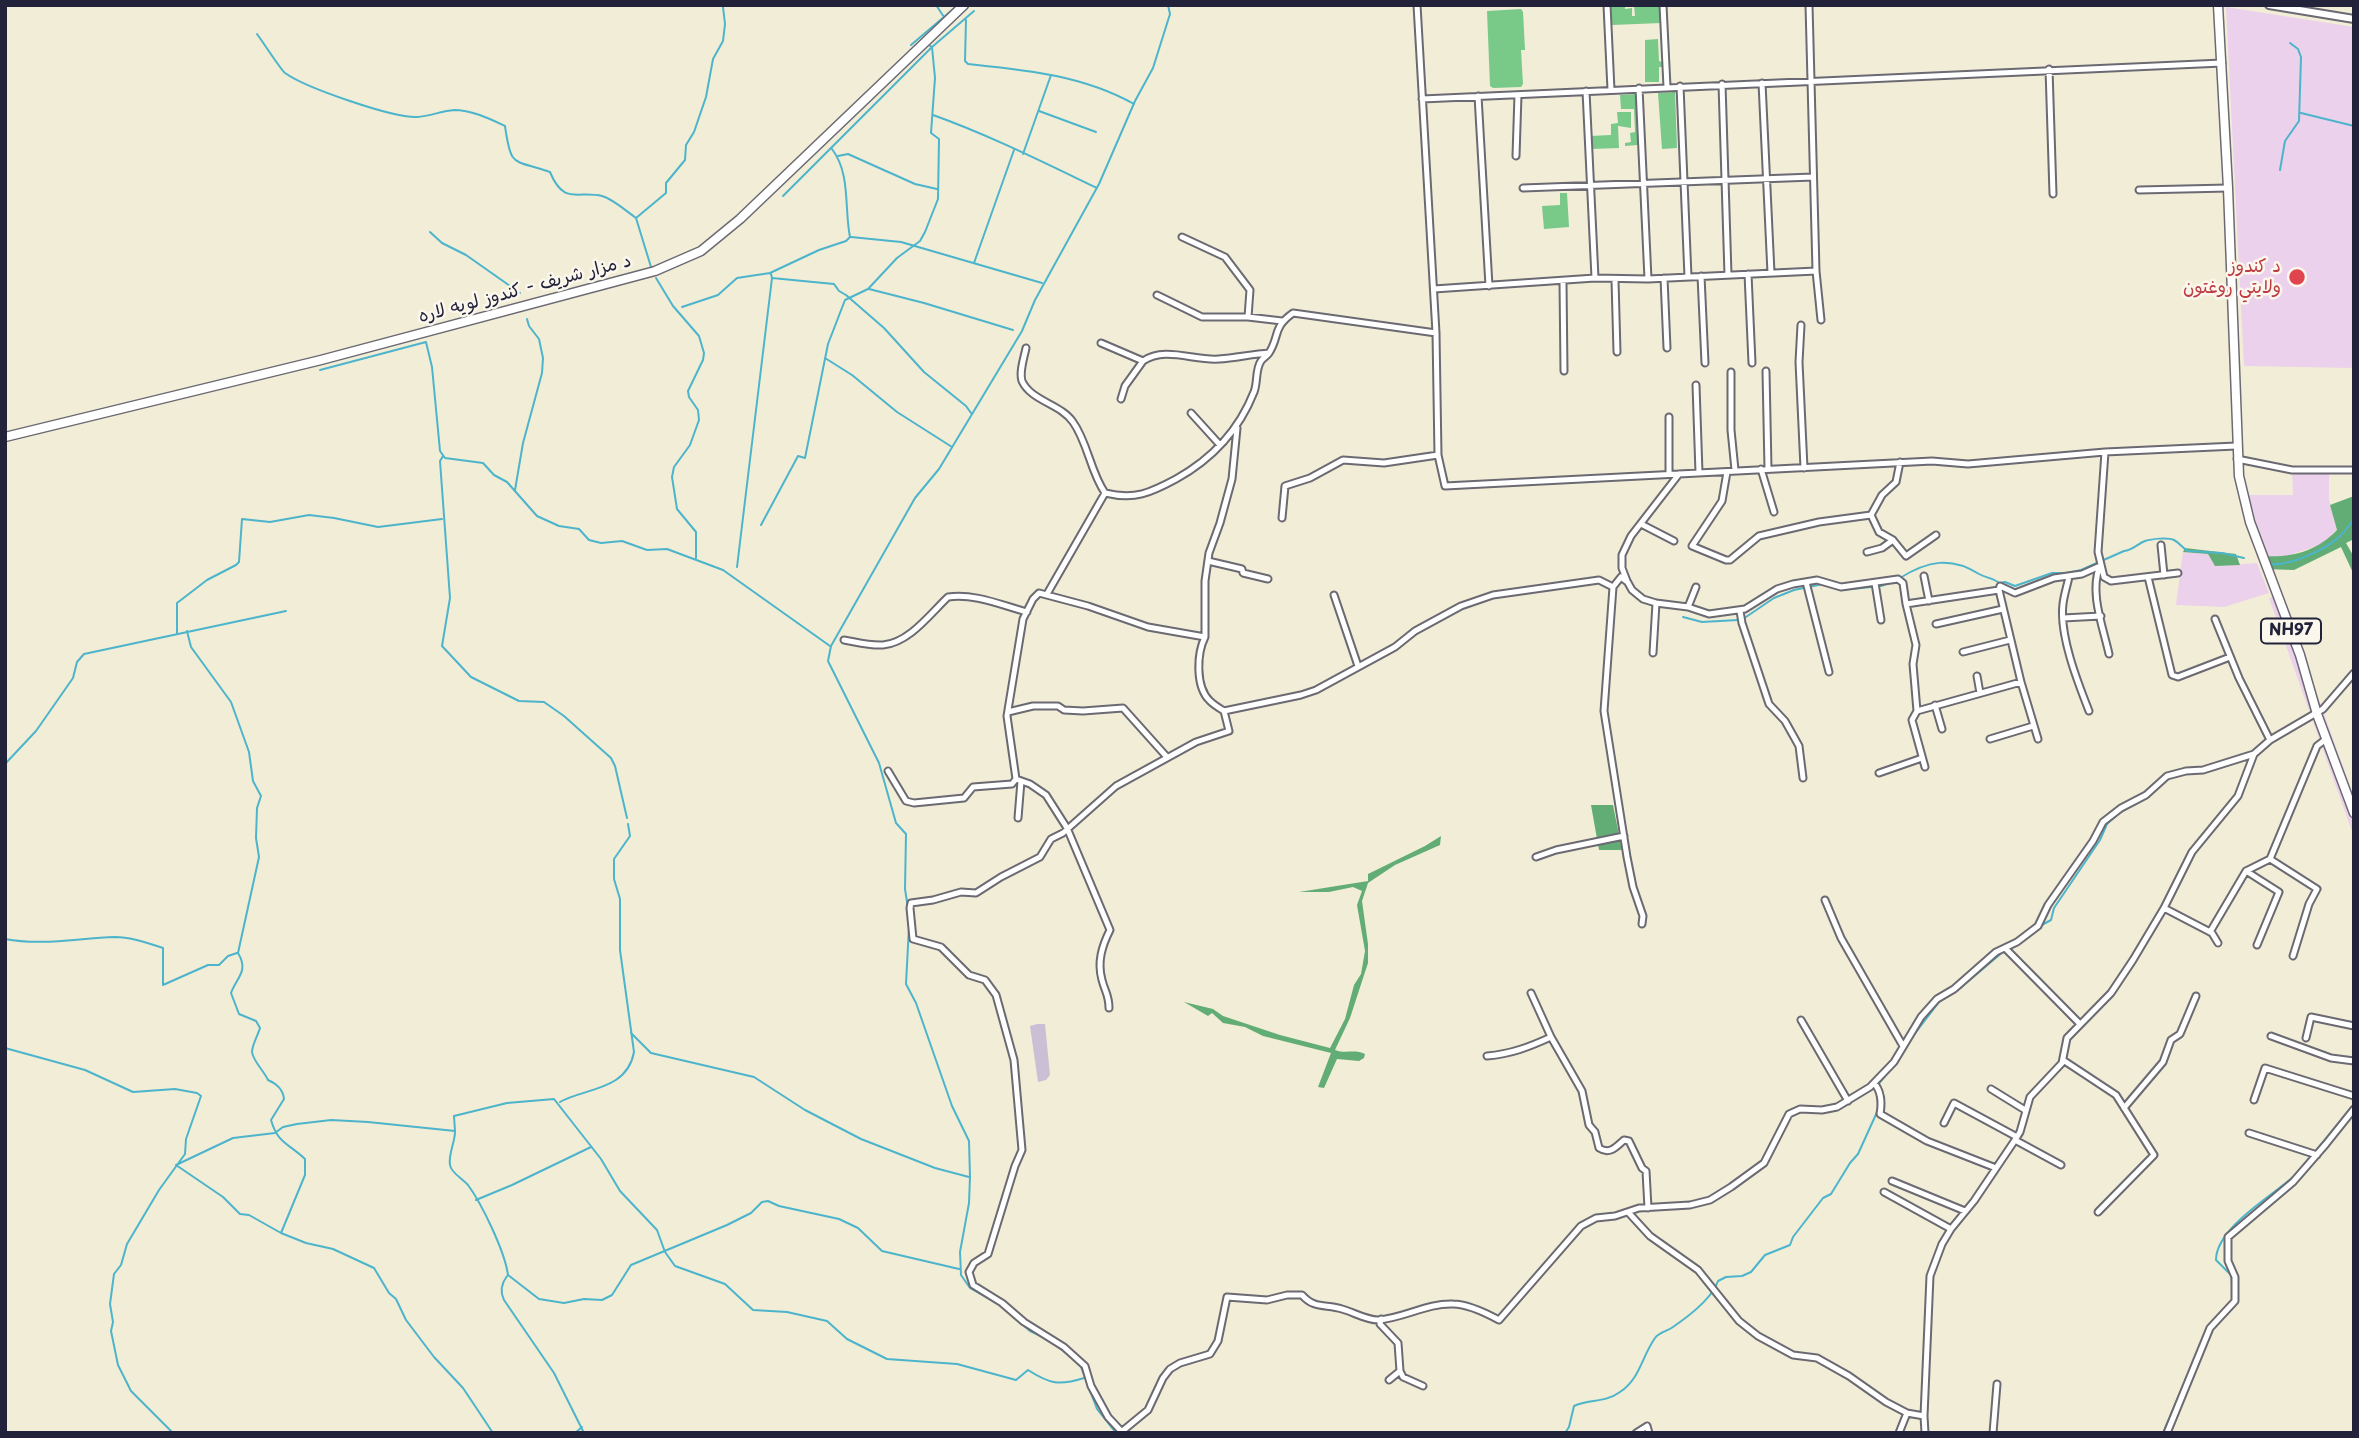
<!DOCTYPE html>
<meta charset="utf-8">
<style>
body{margin:0}
#map{position:relative;width:2359px;height:1438px;overflow:hidden;background:#f2edd7;font-family:"Playpen Sans",sans-serif}
canvas{display:block}
.frame{position:absolute;inset:0;border:7px solid #22223b;pointer-events:none}
</style>
<div id="map">
<canvas width="2359" height="1438"></canvas>
<div class="frame"></div>
</div>
<script>
const ctx = document.querySelector('canvas').getContext('2d');
ctx.lineJoin = 'round';
function fill(path, color) {
  ctx.fillStyle = color;
  ctx.fill(path, 'evenodd');
}
function trace(path, color, width, dash) {
  ctx.strokeStyle = color;
  ctx.lineWidth = width;
  ctx.lineCap = dash ? 'butt' : 'round';
  ctx.setLineDash(dash || []);
  ctx.stroke(path);
}
function label(font, color, halo, rows, align = 'center') {
  ctx.font = font + ' "Playpen Sans","Playpen Sans Arabic",sans-serif';
  ctx.lineWidth = 5;
  ctx.setLineDash([]);
  ctx.textBaseline = 'middle';
  ctx.strokeStyle = halo;
  ctx.fillStyle = color;
  for (const [text, x, y, turn = 0] of rows) {
    ctx.save();
    ctx.translate(x, y);
    ctx.rotate((+turn || 0) * Math.PI / 180);
    ctx.textAlign = isNaN(turn) ? turn : align;
    if (halo) ctx.strokeText(text, 0, 0);
    ctx.fillText(text, 0, 0);
    ctx.restore();
  }
}
const built = new Path2D(`
 M 2226,7 L 2354,27 L 2354,368 L 2244,366 Z
 M 2292,471 L 2329,471 L 2329,500 L 2337,530 L 2323,544 L 2283,557 L 2263,556 L 2246,495 L 2293,495 Z
 M 2183,552 L 2208,554 L 2215,566 L 2257,563 L 2269,593 L 2224,607 L 2176,605 Z
 M 2281,594 L 2354,797 L 2354,837 L 2269,598 Z`);
const industrial = new Path2D(`
 M 1037,1024 L 1045,1024 L 1050,1075 L 1046,1080 L 1038,1082 L 1030,1026 Z`);
const green = new Path2D(`
 M 1611,5 L 1625,5 L 1625,9 L 1632,8 L 1632,16 L 1635,16 L 1634,5 L 1660,5 L 1661,23 L 1612,25 Z
 M 1521,9 L 1523,12 L 1525,50 L 1521,50 L 1523,84 L 1521,87 L 1493,88 L 1490,86 L 1487,11 Z
 M 1658,39 L 1659,61 L 1662,62 L 1662,67 L 1659,67 L 1659,82 L 1645,82 L 1645,40 Z
 M 1675,92 L 1677,148 L 1662,149 L 1658,93 Z
 M 1636,94 L 1638,145 L 1625,146 L 1625,143 L 1631,142 L 1630,133 L 1635,132 L 1634,109 L 1621,109 L 1620,95 Z
 M 1617,112 L 1631,112 L 1631,128 L 1618,126 L 1619,148 L 1591,149 L 1590,136 L 1611,135 L 1611,124 L 1618,123 Z
 M 1560,193 L 1567,193 L 1569,227 L 1544,229 L 1542,206 L 1560,205 Z`);
const forest = new Path2D(`
 M 2354,496 L 2354,539 L 2346,543 L 2354,557 L 2354,575 L 2341,547 L 2294,570 L 2264,569 L 2263,556 C 2292,558 2317,551 2337,530 L 2330,505 Z
 M 2185,548 L 2236,554 L 2240,565 L 2215,566 L 2208,554 L 2183,552 Z
 M 1591,805 L 1613,805 L 1622,850 L 1599,850 Z
 M 1441,836 L 1440,845 L 1395,865 L 1368,883 L 1362,901 L 1368,944 L 1368,963 L 1350,1018 L 1335,1050 C 1344,1054 1356,1049 1365,1054 L 1364,1058 L 1359,1061 L 1337,1059 L 1324,1088 L 1318,1087 L 1331,1053 L 1263,1036 L 1245,1027 L 1223,1023 L 1212,1013 L 1208,1016 L 1184,1002 L 1213,1009 L 1223,1016 L 1280,1035 L 1330,1048 L 1345,1019 L 1354,985 L 1361,974 L 1365,951 L 1357,905 L 1362,891 L 1353,887 L 1329,892 L 1299,892 L 1368,881 L 1368,874 L 1425,846 Z`);
const stream = new Path2D(`
 M 936,5 L 944,17
 M 966,20 L 965,61 L 968,64 C 1025,70 1082,75 1134,104
 M 257,34 C 263,42 281,70 285,73 C 306,88 393,118 417,117 C 430,116 442,111 454,110 C 472,110 490,119 505,126 C 511,169 513,159 550,172 C 564,206 578,190 602,196 C 613,199 626,211 636,218 L 651,267
 M 911,45 L 958,5
 M 1039,111 L 1096,132
 M 2301,113 L 2354,126
 M 933,115 C 989,135 1043,162 1097,188
 M 1023,154 L 1051,75
 M 838,156 L 848,154 L 915,184 L 937,189
 M 2280,170 L 2285,141 L 2299,121 L 2301,57 L 2298,49 L 2290,43
 M 783,196 L 932,47 L 974,11
 M 636,218 L 666,193 L 666,183 L 685,160 L 686,145 L 694,132 L 706,97 L 713,59 L 723,41 L 725,24 L 723,7
 M 430,232 L 442,243 L 466,255 L 520,293
 M 851,237 L 901,242 L 1042,283
 M 974,263 L 1014,150
 M 771,274 L 772,278 L 834,284 L 839,291 L 846,295 L 884,328 L 924,372 L 966,406 L 971,413
 M 656,278 L 673,306 L 699,336 L 704,353 L 703,360 L 688,391 L 689,397 L 698,410 L 699,420 L 690,445 L 674,467 L 672,477 L 677,509 L 696,532 L 696,558
 M 869,289 L 924,303 L 1013,330
 M 682,307 L 718,295 L 737,278 L 770,273 L 819,250 L 846,241 L 850,237 C 844,208 851,174 832,149
 M 825,358 L 852,375 L 897,412 L 952,447
 M 320,370 L 426,342 L 432,367 L 440,451 L 445,458 L 483,463 L 494,475 L 507,482 L 537,516 L 559,526 L 579,529 L 589,540 L 601,543 L 622,541 L 647,550 L 667,549 L 723,570 L 830,646
 M 443,456 L 440,461 L 450,598 L 442,646 L 471,677 L 519,701 L 544,702 L 564,716 L 611,758 L 615,766 L 627,818
 M 515,490 L 523,443 L 542,373 L 543,358 L 539,339 L 529,326 L 527,319
 M 761,525 L 798,456 L 805,458 L 828,344 L 845,300 L 868,289 L 897,258 L 920,241 L 925,232 L 938,199 L 939,139 L 931,133 L 935,78 L 932,47 L 929,45
 M 2271,564 C 2289,566 2325,550 2339,537 C 2345,532 2349,525 2354,519
 M 737,567 L 772,278
 M 1900,578 C 1927,561 1951,556 1979,574 C 1986,578 1994,578 1999,583 L 2005,582 L 2015,586 L 2052,573 L 2067,573 L 2081,570 L 2124,551 C 2133,550 2137,544 2145,541 C 2151,539 2168,537 2174,540 C 2180,543 2182,548 2188,551 L 2222,553 L 2244,558
 M 1842,590 L 1881,586 L 1892,582
 M 1683,617 L 1702,622 L 1738,620
 M 1743,619 L 1774,598 L 1794,590 L 1823,584
 M 187,631 L 191,647 L 231,702 L 249,752 L 253,781 L 261,796 L 257,808 L 256,838 L 259,857 L 238,953 C 249,971 237,977 231,993 L 239,1014 L 256,1021 L 260,1028 C 258,1035 252,1045 252,1052 C 253,1061 264,1071 268,1080 C 277,1084 283,1089 284,1099 L 271,1120 C 278,1144 288,1143 305,1159 L 305,1175 L 281,1233
 M 177,633 L 177,603 L 207,580 L 236,565 L 239,562 L 242,519 L 270,522 L 309,515 L 334,518 L 378,527 L 442,519
 M 5,764 L 36,731 L 73,678 L 77,662 L 84,654 L 286,611
 M 908,908 L 905,889 L 906,834 L 896,823 L 879,763 L 828,661 L 831,646 L 915,498 L 939,469 L 1022,331 L 1035,300 L 1099,184 L 1135,101 L 1153,68 L 1170,14 L 1168,5
 M 2040,926 L 2051,920 L 2054,908 L 2100,840 L 2107,824 L 2119,813 L 2148,797
 M 909,927 L 906,984 L 916,1003 L 952,1106 L 969,1141 L 970,1177 L 969,1203 L 960,1252 L 961,1275 L 970,1288 L 1000,1305 L 1030,1331 L 1041,1336
 M 5,939 C 42,946 78,938 115,937 C 131,937 147,943 163,948 L 163,985 L 208,965 L 219,965 L 228,956 L 237,953
 M 631,1033 L 651,1053 L 754,1077 L 805,1110 L 861,1139 L 935,1168 L 969,1177
 M 1910,1040 L 1939,1002 L 1959,989 L 2004,951
 M 5,1048 L 85,1070 L 133,1092 L 175,1089 L 197,1093 L 201,1096 L 186,1139 L 185,1154 L 159,1190 L 127,1244 L 121,1265 L 114,1274 L 110,1304 L 113,1322 L 111,1331 L 118,1365 L 131,1391 L 173,1433
 M 1878,1085 L 1894,1065
 M 1876,1090 L 1879,1101
 M 560,1102 C 584,1088 627,1091 634,1052 L 620,950 L 620,899 L 614,879 L 614,859 L 630,836 L 628,824
 M 455,1132 C 455,1142 448,1155 450,1165 C 451,1173 463,1179 468,1185 C 482,1204 505,1252 508,1275 L 539,1299 L 564,1303 L 584,1299 L 602,1300 L 612,1295 L 631,1265 L 727,1225 L 751,1213 L 762,1202 L 768,1201 L 779,1206 L 839,1219 L 858,1228 L 882,1251 L 959,1269
 M 2315,1152 L 2354,1104
 M 476,1200 L 512,1185 L 591,1147
 M 507,1276 C 501,1284 500,1292 504,1300 L 554,1373 L 584,1433
 M 2232,1282 L 2231,1275 L 2216,1260 C 2216,1228 2272,1196 2293,1177 C 2300,1171 2305,1163 2311,1156
 M 2209,1326 L 2232,1300 L 2233,1295
 M 1052,1342 L 1072,1358
 M 1081,1367 L 1097,1409 L 1116,1433
 M 493,1433 L 463,1388 L 434,1357 L 406,1320 L 396,1299 L 389,1293 L 374,1268 L 333,1249 L 306,1243 L 281,1233 L 249,1215 L 240,1214 L 223,1197 L 176,1165 L 233,1138 L 275,1133 L 283,1127 L 297,1124 L 331,1120 L 368,1122 L 455,1131 L 454,1116 L 507,1103 L 554,1099 L 601,1159 L 620,1191 L 657,1230 L 665,1252 L 675,1266 L 725,1284 L 753,1310 L 787,1312 L 827,1321 L 847,1339 L 887,1359 L 957,1364 L 1016,1380 L 1028,1370 C 1050,1384 1059,1386 1084,1378
 M 575,1433 L 582,1427
 M 1565,1433 L 1569,1427 L 1574,1406 C 1589,1399 1605,1403 1620,1392 C 1640,1379 1642,1356 1655,1338 C 1659,1332 1668,1331 1673,1327 C 1689,1316 1712,1299 1718,1281 L 1726,1277 L 1742,1276 L 1751,1272 L 1765,1255 L 1790,1245 L 1793,1237 L 1823,1198 L 1831,1194 L 1850,1163 L 1858,1154 L 1878,1110
 M 2163,1433 L 2201,1344`);
const minor = new Path2D(`
 M 1417,5 L 1436,333 L 1438,455 L 1445,486 L 1932,461 L 1968,464 L 2105,452 L 2236,446
 M 1607,5 L 1611,90
 M 1663,5 L 1667,87
 M 1809,5 L 1816,271 L 1821,320
 M 2049,69 L 2053,194
 M 1762,83 L 1771,273
 M 1722,84 L 1728,275
 M 1680,86 L 1688,277
 M 1639,88 L 1648,279
 M 1586,91 L 1595,278
 M 1478,96 L 1489,286
 M 1422,99 L 2222,63
 M 1516,156 L 1518,95
 M 1523,188 L 1813,177
 M 2139,190 L 2228,188
 M 1182,237 L 1225,257 L 1250,290 L 1248,317
 M 1748,274 L 1752,363
 M 1701,276 L 1705,363
 M 1664,278 L 1667,348
 M 1615,280 L 1617,352
 M 1563,282 L 1564,371
 M 1434,289 L 1595,278 L 1648,279 L 1816,271
 M 1157,295 L 1202,317 L 1248,317 L 1282,321
 M 1801,325 L 1799,362 L 1804,468
 M 1101,343 L 1143,361 C 1165,346 1194,361 1219,359 C 1236,358 1252,354 1269,353
 M 1026,348 C 1024,358 1019,372 1022,381 C 1031,401 1061,404 1073,422 C 1088,443 1090,471 1105,493 C 1135,500 1150,493 1176,479 C 1212,459 1239,430 1254,392 C 1258,382 1255,370 1261,361 C 1263,358 1267,356 1269,353 C 1280,336 1272,328 1293,313 L 1436,333
 M 1766,371 L 1768,469
 M 1731,372 L 1731,430 L 1735,470
 M 1696,385 L 1699,473
 M 1121,399 L 1125,386 L 1143,361
 M 1191,413 L 1220,445
 M 2105,452 L 2098,552 L 2104,577 L 2111,581 L 2178,573
 M 2237,459 L 2292,470 L 2354,470
 M 1761,469 L 1774,512
 M 1727,472 L 1722,501 L 1692,546 L 1726,560 L 1730,560 L 1759,536 L 1819,522 L 1871,515
 M 1669,474 L 1669,417
 M 1679,474 L 1631,536 L 1622,555 L 1622,568 L 1627,581 L 1632,590 L 1643,599 L 1656,603 L 1688,607 L 1709,614 L 1745,609 L 1777,589 L 1793,584 L 1817,580 L 1841,587 L 1898,579 L 1903,583 L 1906,604
 M 1282,518 L 1285,486 L 1310,478 L 1343,460 L 1384,463 L 1438,455
 M 1641,524 L 1674,541
 M 1893,540 L 1906,556 L 1936,535
 M 2161,545 L 2164,575
 M 1867,552 L 1882,548 L 1893,540 L 1879,532 L 1871,515 L 1882,495 L 1896,482 L 1900,462
 M 1208,561 L 1242,569 L 1243,573 L 1268,579
 M 2100,566 C 2089,592 2103,627 2109,654
 M 1924,576 L 1929,601
 M 2069,577 C 2067,586 2064,595 2063,604 C 2059,635 2078,683 2089,711
 M 2148,577 L 2172,675 L 2178,677 L 2230,657
 M 1626,581 L 1621,577 L 1613,587 L 1604,711 L 1627,857 L 1633,887 L 1643,916 L 1642,924
 M 1806,582 L 1829,672
 M 1875,583 L 1881,620
 M 1999,590 L 1906,604 L 1916,645 L 1913,664 L 1917,711 L 2021,682
 M 1047,594 L 1105,493
 M 1334,595 L 1358,666
 M 1688,607 L 1696,587
 M 1740,611 L 1742,623 L 1769,704 L 1785,721 L 1799,746 L 1803,778
 M 2063,618 L 2101,616
 M 2215,619 L 2239,678 L 2270,740
 M 1936,624 L 2003,609
 M 844,640 C 856,642 870,646 883,645 C 909,643 930,614 948,597 C 974,593 1001,605 1027,612
 M 1963,652 L 2010,640
 M 1653,653 L 1656,603
 M 1977,676 L 1980,693
 M 1935,705 L 1942,729
 M 1224,711 L 1301,695 L 1316,690 L 1395,647 L 1415,631 L 1461,606 L 1493,595 L 1599,580 L 1613,587
 M 1917,711 L 1912,720 L 1925,767
 M 1008,712 L 1033,706 L 1058,706 L 1064,710 L 1083,711 L 1123,708 L 1166,756
 M 1990,739 L 2033,726
 M 2038,739 L 2021,682 L 1999,590 L 2000,586 L 2015,593 L 2054,578 L 2082,574 L 2100,566
 M 888,771 L 906,801 L 914,803 L 964,798 L 973,787 L 1012,784 L 1016,779
 M 1879,773 L 1922,758
 M 1018,818 L 1021,781
 M 1536,857 L 1556,850 L 1624,836
 M 2270,859 L 2317,889 L 2309,904 L 2293,956
 M 2246,871 L 2279,892 L 2257,945
 M 1825,900 L 1841,938 L 1903,1046
 M 2164,908 L 2212,933 L 2218,943
 M 2210,932 L 2246,871 L 2270,859 L 2317,746 L 2326,739
 M 2005,948 L 2080,1024
 M 1531,993 L 1551,1037
 M 1109,1008 C 1109,995 1105,992 1102,980 C 1097,962 1102,946 1110,930 L 1067,828 L 1046,795 L 1030,784 L 1016,779 L 1007,716 L 1023,619 L 1033,599 L 1039,593 L 1088,606 L 1148,627 L 1205,637
 M 1801,1020 L 1848,1101
 M 2271,1036 L 2331,1058 L 2354,1061
 M 2306,1038 L 2311,1017 L 2354,1026
 M 1487,1056 C 1511,1054 1529,1047 1551,1037 L 1582,1091 L 1589,1125 L 1595,1132 L 1599,1148 C 1610,1155 1616,1147 1624,1140 L 1629,1141 L 1642,1168 L 1646,1171 L 1648,1208
 M 2063,1060 L 2116,1095 L 2154,1155 L 2098,1212
 M 1874,1083 C 1882,1092 1882,1103 1880,1114 L 1927,1141 L 1996,1168
 M 1991,1089 L 2025,1110
 M 2254,1100 L 2265,1068 L 2354,1096
 M 2124,1108 L 2163,1062 L 2171,1040 L 2180,1034 L 2196,996
 M 1944,1123 L 1954,1103 L 2017,1137
 M 2249,1133 L 2317,1155
 M 2015,1140 L 2061,1165
 M 1892,1181 L 1965,1211
 M 1884,1192 L 1951,1229
 M 1628,1212 L 1650,1236 L 1698,1270 L 1739,1321 L 1758,1336 L 1793,1355 L 1817,1358 L 1849,1376 L 1886,1402 L 1907,1413 L 1924,1416
 M 1381,1319 L 1380,1324 L 1398,1343 L 1400,1371 L 1403,1377 L 1423,1386
 M 1389,1380 L 1400,1371
 M 1122,1432 L 1108,1417 L 1091,1386 L 1085,1366 L 1064,1347 L 1024,1322 L 1002,1303 L 973,1285 L 969,1272 L 974,1263 L 988,1254 L 1015,1166 L 1022,1150 L 1014,1060 L 996,995 L 985,980 L 969,975 L 941,947 L 913,939 L 910,908 L 911,903 L 933,900 L 961,892 L 976,893 L 1001,877 L 1040,857 L 1051,839 L 1063,833 L 1116,786 L 1196,742 L 1229,731 L 1224,711 C 1219,708 1214,705 1210,701 C 1195,687 1197,653 1205,637 L 1205,581 L 1209,553 L 1220,523 L 1232,479 L 1237,428
 M 1120,1433 L 1148,1410 L 1163,1378 L 1170,1369 L 1180,1363 L 1210,1354 L 1218,1341 L 1227,1297 L 1267,1300 L 1287,1295 L 1302,1295 C 1314,1309 1326,1304 1342,1309 C 1353,1312 1366,1320 1378,1320 C 1404,1318 1427,1303 1453,1304 C 1468,1304 1486,1313 1499,1320 L 1581,1226 L 1596,1218 L 1615,1216 L 1639,1208 L 1690,1205 L 1710,1200 L 1731,1187 L 1764,1163 L 1789,1114 L 1800,1109 L 1822,1110 L 1837,1107 L 1870,1087 L 1894,1062 L 1921,1017 L 1937,999 L 1954,989 L 1996,952 L 2017,942 L 2038,926 L 2048,905 L 2093,841 L 2103,822 L 2121,808 L 2146,795 L 2167,776 L 2186,771 L 2203,770 L 2254,754
 M 1636,1433 L 1647,1426 L 1649,1433
 M 1899,1433 L 1907,1413
 M 1925,1433 L 1924,1416 L 1930,1276 L 1942,1244 L 1951,1229 L 1974,1201 L 2015,1140 L 2020,1132 L 2030,1097 L 2062,1063 L 2067,1038 L 2111,993 L 2133,960 L 2164,908 L 2192,852 L 2238,796 L 2254,754 L 2270,740 L 2323,709 L 2354,673
 M 1993,1433 L 1997,1384
 M 2167,1433 L 2210,1328 L 2235,1301 L 2235,1277 L 2228,1261 L 2228,1237 L 2293,1182 L 2326,1144 L 2354,1109`);
const tertiary = new Path2D(`
 M 2269,5 L 2354,19`);
const primary = new Path2D(`
 M 5,437 L 321,360 L 655,271 L 701,251 L 740,219 L 964,5`);
const trunk = new Path2D(`
 M 2218,5 L 2228,188 L 2239,476 L 2250,522 L 2300,655 L 2317,714 L 2354,813`);
const markers = [
 [2297,277,9,"#e0444e"]
];
const shields = [
 [2291,631,60]
];
const shieldNames = [
 ["NH97",2291,631]
];
const healthNames = [
 ["د کندوز",2281,267],
 ["ولایتي روغتون",2281,288]
];
const streetNames = [
 ["د مزار شریف - کندوز لویه لاره",525,289,-15]
];
fill(built, '#ebd1eb');
fill(industrial, '#cbbfd5');
fill(green, '#79c989');
fill(forest, '#62ad75');
trace(stream, '#4cb4cb', 2);
trace(minor, '#6b6972', 9);
trace(tertiary, '#6b6972', 10);
trace(primary, '#6b6972', 11);
trace(trunk, '#6b6972', 11);
trace(minor, '#fff', 5);
trace(tertiary, '#fff', 6);
trace(primary, '#fff', 8);
trace(trunk, '#fff', 8);
for (const [x, y, r, color] of markers) {
  const dot = new Path2D();
  dot.arc(x, y, r, 0, 2 * Math.PI);
  ctx.fillStyle = color;
  ctx.fill(dot);
  trace(dot, '#fbf7ec', 2.5);
}
for (const [x, y, w] of shields) {
  const box = new Path2D();
  box.roundRect(x - w / 2, y - 12.5, w, 25, 5);
  ctx.fillStyle = '#fbf7ec';
  ctx.fill(box);
  trace(box, '#22223b', 2);
}
label('bold 16px', '#22223b', null, shieldNames);
label('18px', '#be3a42', '#fbf7ec', healthNames, 'right');
label('18px', '#22223b', '#fbf7ec', streetNames);
</script>
